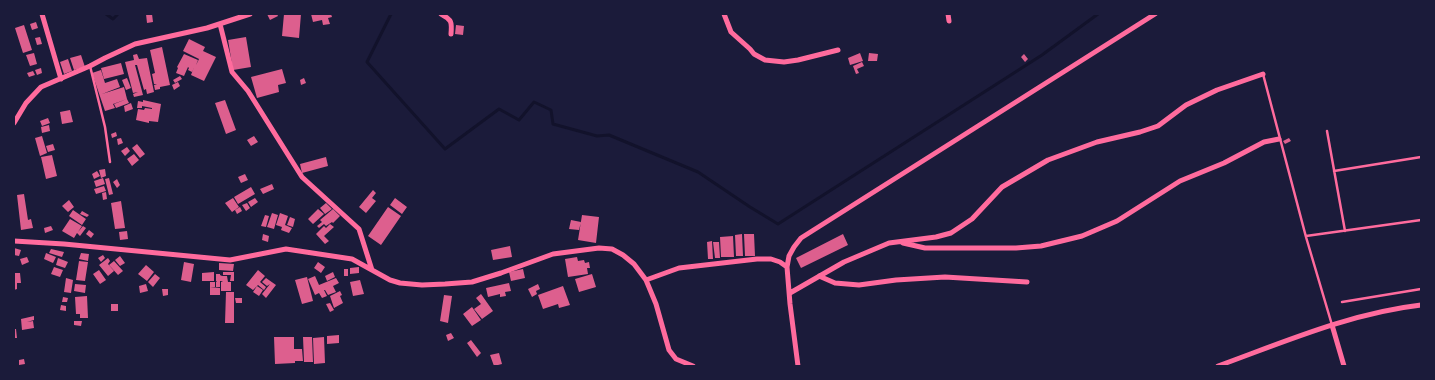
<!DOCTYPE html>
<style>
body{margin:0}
#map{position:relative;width:1435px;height:380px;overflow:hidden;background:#1b1b3a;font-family:"Roboto Condensed",sans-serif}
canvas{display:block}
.frame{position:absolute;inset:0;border:15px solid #1b1b3a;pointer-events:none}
</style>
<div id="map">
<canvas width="1435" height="380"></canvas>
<div class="frame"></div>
</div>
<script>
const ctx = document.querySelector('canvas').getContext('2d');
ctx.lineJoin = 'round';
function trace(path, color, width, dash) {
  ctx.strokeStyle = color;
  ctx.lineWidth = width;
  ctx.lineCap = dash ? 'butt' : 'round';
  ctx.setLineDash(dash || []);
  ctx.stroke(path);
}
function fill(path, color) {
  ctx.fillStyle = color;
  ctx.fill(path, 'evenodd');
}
const stream = new Path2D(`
 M 106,14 L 113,19 L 118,14
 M 391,14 L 367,62 L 445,149 L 499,109 L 519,120 L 534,102 L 551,110 L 553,124 L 597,136 L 609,135 L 698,172 L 750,207 L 778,224 L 1042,55 L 1098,14`);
const building = new Path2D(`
 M 146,14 L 152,14 L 153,22 L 147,23 Z
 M 267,14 L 277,14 L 278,16 L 270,20 Z
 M 284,14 L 301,14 L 299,38 L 282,36 Z
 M 311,14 L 331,14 L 332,17 L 328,18 L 330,24 L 323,25 L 322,20 L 313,22 Z
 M 36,22 L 38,28 L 32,30 L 30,24 Z
 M 24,25 L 32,50 L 23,53 L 15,28 Z
 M 456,25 L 464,26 L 463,35 L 455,34 Z
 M 40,37 L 42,44 L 37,45 L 35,38 Z
 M 246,37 L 251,67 L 233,70 L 228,40 Z
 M 189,39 L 205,47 L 203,51 L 216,57 L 204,81 L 191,75 L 194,67 L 192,72 L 188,70 L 189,68 L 188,67 L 184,76 L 176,73 L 178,68 L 177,67 L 184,54 L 198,60 L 196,65 L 199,59 L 183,51 Z
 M 162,47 L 170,85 L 160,87 L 160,89 L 155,90 L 154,85 L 157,84 L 154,84 L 152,74 L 155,73 L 150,50 Z
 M 34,53 L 37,64 L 30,66 L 26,55 Z
 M 860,53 L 863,61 L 850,65 L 848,58 Z
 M 869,53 L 878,54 L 877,61 L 868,61 Z
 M 137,54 L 139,59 L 147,58 L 154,92 L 147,94 L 146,89 L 144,90 L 137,65 L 135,65 L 143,95 L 134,97 L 133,94 L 138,92 L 133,93 L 125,62 L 134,60 L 133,55 Z
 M 1024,54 L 1028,59 L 1025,62 L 1021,57 Z
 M 81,55 L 85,67 L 74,70 L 70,58 Z
 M 68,59 L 72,71 L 64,74 L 60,62 Z
 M 862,62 L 864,66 L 857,69 L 859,73 L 856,74 L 853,66 Z
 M 121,63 L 124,74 L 104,79 L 101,68 Z
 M 41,68 L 42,73 L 37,75 L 35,70 Z
 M 282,69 L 286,83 L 278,85 L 279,92 L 257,98 L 251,77 Z
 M 101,70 L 105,83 L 117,79 L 120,87 L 102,94 L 124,87 L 127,99 L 113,104 L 115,108 L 105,111 L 92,73 Z
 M 33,71 L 35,75 L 29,77 L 27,73 Z
 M 180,76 L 182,79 L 175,83 L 173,80 Z
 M 127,78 L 131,88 L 126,90 L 122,80 Z
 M 304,78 L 306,83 L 301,85 L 300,80 Z
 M 178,82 L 180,86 L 174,90 L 172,85 Z
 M 127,99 L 129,103 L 116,108 L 114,104 Z
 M 143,100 L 161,104 L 158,122 L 149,121 L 149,123 L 136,120 L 138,109 L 144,110 L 145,108 L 152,109 L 152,108 L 142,106 L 142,108 L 137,108 L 138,101 L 143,102 Z
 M 225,100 L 236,130 L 226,134 L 215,103 Z
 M 131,103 L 133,109 L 125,112 L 124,106 Z
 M 70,110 L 73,122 L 62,124 L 60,112 Z
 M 48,118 L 50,123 L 42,126 L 40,121 Z
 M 49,125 L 50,131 L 42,133 L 41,127 Z
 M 116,132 L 117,136 L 112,138 L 111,134 Z
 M 42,136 L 47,153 L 40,156 L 35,138 Z
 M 254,136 L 258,142 L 251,146 L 247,140 Z
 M 121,138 L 123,143 L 118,145 L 117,139 Z
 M 1289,138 L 1291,141 L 1285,144 L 1283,141 Z
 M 53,144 L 55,150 L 48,152 L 46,146 Z
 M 137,144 L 145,154 L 140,158 L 132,148 Z
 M 127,147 L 130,151 L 125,156 L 121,151 Z
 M 134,154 L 139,160 L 132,166 L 127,159 Z
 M 52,155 L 57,176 L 46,179 L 41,157 Z
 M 326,157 L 328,166 L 302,173 L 300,164 Z
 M 105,169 L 106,176 L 101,178 L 99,170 Z
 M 97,171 L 100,176 L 94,179 L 92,174 Z
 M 245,174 L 248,180 L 241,183 L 238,177 Z
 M 103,178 L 105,184 L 96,187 L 94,181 Z
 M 109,178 L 113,194 L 109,195 L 105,179 Z
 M 117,179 L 120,185 L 117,188 L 113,182 Z
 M 272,184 L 274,189 L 263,194 L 260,189 Z
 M 104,186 L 106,191 L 96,194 L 94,189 Z
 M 251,187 L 255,194 L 238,204 L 234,197 Z
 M 373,190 L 376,193 L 372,198 L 376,201 L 366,213 L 359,207 Z
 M 106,192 L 107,199 L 103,200 L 102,193 Z
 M 24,194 L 28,220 L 31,219 L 33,228 L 21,230 L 17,195 Z
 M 233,198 L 239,207 L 232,212 L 225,203 Z
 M 255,198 L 258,202 L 251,207 L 248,202 Z
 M 395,198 L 407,207 L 402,214 L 390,205 Z
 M 69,200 L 74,207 L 68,212 L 62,206 Z
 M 121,201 L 125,228 L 115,229 L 111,203 Z
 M 247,203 L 250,208 L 246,211 L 242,205 Z
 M 326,203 L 332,209 L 325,214 L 320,208 Z
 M 240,207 L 242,211 L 237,214 L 235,210 Z
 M 388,207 L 401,216 L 381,245 L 368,236 Z
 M 318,209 L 324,214 L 313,224 L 308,219 Z
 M 333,209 L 340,216 L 333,223 L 332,222 L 326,226 L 324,224 L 319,228 L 317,226 L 322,222 L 320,220 Z
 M 73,210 L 86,219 L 82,225 L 69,216 Z
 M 82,211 L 89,215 L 87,217 L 80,214 Z
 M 272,213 L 278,215 L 274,229 L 267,227 Z
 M 280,213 L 288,216 L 285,225 L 292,228 L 289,233 L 281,230 L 282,227 L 276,225 Z
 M 265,215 L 269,216 L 266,227 L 261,226 Z
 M 582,215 L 599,217 L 596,243 L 578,240 Z
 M 290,217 L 295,219 L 293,227 L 287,225 Z
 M 70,219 L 82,226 L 78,232 L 83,226 L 86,228 L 80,236 L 77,233 L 74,238 L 62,231 Z
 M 571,220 L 581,222 L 579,230 L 569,229 Z
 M 330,224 L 334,227 L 324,236 L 329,241 L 325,244 L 316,234 L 324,226 L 326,228 Z
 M 51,226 L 53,230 L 45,233 L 44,228 Z
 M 89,230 L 94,234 L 91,238 L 86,234 Z
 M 127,231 L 128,239 L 120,240 L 119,232 Z
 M 263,234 L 269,236 L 268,242 L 262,240 Z
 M 742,234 L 743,256 L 736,256 L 735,235 Z
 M 744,234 L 754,234 L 755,256 L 745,256 Z
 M 843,234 L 848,245 L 801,268 L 796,258 Z
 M 733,236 L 734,257 L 721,257 L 720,237 Z
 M 712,241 L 713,259 L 708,259 L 707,242 Z
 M 713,242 L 719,242 L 720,258 L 715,258 Z
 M 510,246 L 512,257 L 493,260 L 491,250 Z
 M 14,248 L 21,250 L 19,256 L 14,255 Z
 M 51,249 L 64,252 L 62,257 L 49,253 Z
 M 46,253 L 56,257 L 53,263 L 44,259 Z
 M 81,253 L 89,254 L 88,261 L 79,259 Z
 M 103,255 L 105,258 L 101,262 L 98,258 Z
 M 120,256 L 125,263 L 120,266 L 115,260 Z
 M 27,257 L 29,262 L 22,265 L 20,259 Z
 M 577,257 L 578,261 L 584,260 L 585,263 L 589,262 L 590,268 L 587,268 L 588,274 L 568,277 L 565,259 Z
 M 58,258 L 68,262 L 65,268 L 56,265 Z
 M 108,258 L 110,261 L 108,264 L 114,271 L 108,276 L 99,265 Z
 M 79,261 L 88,262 L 85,281 L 76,280 Z
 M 114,261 L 123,271 L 118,275 L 109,265 Z
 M 184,262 L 194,264 L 191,282 L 181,280 Z
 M 318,262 L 325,267 L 321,273 L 314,268 Z
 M 219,263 L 234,264 L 233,271 L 219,270 Z
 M 146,265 L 154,272 L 147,281 L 138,274 Z
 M 54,267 L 63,270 L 60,277 L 51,274 Z
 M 359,267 L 359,273 L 350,274 L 350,268 Z
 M 344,269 L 348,269 L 348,276 L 344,276 Z
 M 523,269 L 525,278 L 511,281 L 509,272 Z
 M 99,270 L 106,280 L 100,284 L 93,274 Z
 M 258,270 L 265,276 L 260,282 L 266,287 L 264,290 L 258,285 L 253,290 L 246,285 Z
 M 214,272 L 214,281 L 202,281 L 202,273 Z
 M 223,272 L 234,272 L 234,281 L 230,281 L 231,275 L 223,275 Z
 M 333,272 L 335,277 L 327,281 L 325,276 Z
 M 14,273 L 20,273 L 21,283 L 17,283 L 17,289 L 14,290 Z
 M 155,274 L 160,278 L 153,287 L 148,282 Z
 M 216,274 L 220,274 L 220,275 L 222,276 L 227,276 L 228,282 L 231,282 L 231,291 L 221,291 L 221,282 L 223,281 L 220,281 L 220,287 L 216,287 L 216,282 L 217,282 L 216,281 Z
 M 592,274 L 596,287 L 579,292 L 575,279 Z
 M 315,276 L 319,285 L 336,278 L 339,283 L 333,286 L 336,292 L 328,295 L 325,290 L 324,290 L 327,296 L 322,298 L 319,293 L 315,295 L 308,279 Z
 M 307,277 L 313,301 L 302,304 L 295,280 Z
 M 66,278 L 73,280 L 71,293 L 64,292 Z
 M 266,278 L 276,285 L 266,298 L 262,294 L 270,284 L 267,286 L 262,282 Z
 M 360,280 L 364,294 L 353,296 L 350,282 Z
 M 210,282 L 215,282 L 215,287 L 210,287 Z
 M 509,283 L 511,291 L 505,292 L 506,296 L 500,297 L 500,294 L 488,297 L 486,288 Z
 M 75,284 L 86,285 L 85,293 L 74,291 Z
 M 146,284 L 148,291 L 140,293 L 139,286 Z
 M 538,284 L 540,289 L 536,291 L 537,294 L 532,297 L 528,289 Z
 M 257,286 L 263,290 L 259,296 L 253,292 Z
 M 563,286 L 570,305 L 559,308 L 558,304 L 543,309 L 538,295 Z
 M 210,287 L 220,288 L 220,295 L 210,295 Z
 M 162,289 L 168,289 L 168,295 L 163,296 Z
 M 340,291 L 342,295 L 340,296 L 343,303 L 334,308 L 330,296 Z
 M 226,292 L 234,292 L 234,323 L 225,323 Z
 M 481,294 L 493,311 L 482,319 L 474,309 L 481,304 L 476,298 Z
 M 444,295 L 452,296 L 448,323 L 440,321 Z
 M 87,296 L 88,318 L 80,318 L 80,314 L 76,314 L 75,297 Z
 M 63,297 L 68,298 L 67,302 L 62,302 Z
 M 235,298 L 242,298 L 242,303 L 236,303 Z
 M 330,303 L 334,310 L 330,312 L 326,304 Z
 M 111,304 L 118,304 L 118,311 L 111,311 Z
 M 61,305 L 66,306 L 66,311 L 60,310 Z
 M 472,307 L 481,320 L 472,326 L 463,314 Z
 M 34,316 L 34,320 L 27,322 L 33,321 L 34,328 L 22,330 L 21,319 Z
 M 74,321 L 82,321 L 81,326 L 74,325 Z
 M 14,329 L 16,329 L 17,338 L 14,338 Z
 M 451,333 L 454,338 L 448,341 L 446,335 Z
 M 339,335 L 339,343 L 327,344 L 327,336 Z
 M 274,337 L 294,337 L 294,349 L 302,349 L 303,361 L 295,361 L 295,363 L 275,364 Z
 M 303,337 L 312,337 L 313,362 L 304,362 Z
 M 324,337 L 325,363 L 314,364 L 313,338 Z
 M 471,340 L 481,353 L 477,357 L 467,343 Z
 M 499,353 L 502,364 L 494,366 L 490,355 Z
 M 24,359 L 25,364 L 19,365 L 19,360 Z`);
const service = new Path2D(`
 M 90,66 L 105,127 L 110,162
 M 1263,74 L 1306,237 L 1332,325
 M 1327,131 L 1345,231
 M 1334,171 L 1421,157
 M 1306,236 L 1421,220
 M 1342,302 L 1421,289`);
const minor = new Path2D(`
 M 42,14 L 61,79
 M 441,14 C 452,20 452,22 451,34
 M 724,14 L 731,32 L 750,49 L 754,54 L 765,60 L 784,62 L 798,60 L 838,50
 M 948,14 L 949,21
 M 220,24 L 232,72 L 248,91 L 302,177 L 359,229 L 372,270
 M 14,123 L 26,103 L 41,87 L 90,66 L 105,58 L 135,44 L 207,28 L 250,14
 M 14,241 L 64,244 L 230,260 L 286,249 L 352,259 L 390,280 L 400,283 L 422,285 L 445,284 L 472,282 L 501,273 L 553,254 L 599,248 L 612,249 L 623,255 L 634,264 L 646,280 L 656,304 L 669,350 L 676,359 L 693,366
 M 903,243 L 925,248 L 1016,248 L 1041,246 L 1082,236 L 1117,221 L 1180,181 L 1224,163 L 1264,142 L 1279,139
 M 819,276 L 835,283 L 859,285 L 896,280 L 945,277 L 1027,282
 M 646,280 L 679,268 L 757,259 L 771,259 L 780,262 L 787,267
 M 790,293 L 844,262 L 889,243 L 936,237 L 951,233 L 972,219 L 1002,187 L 1048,160 L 1097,142 L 1140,132 L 1158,126 L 1186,105 L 1217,90 L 1263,74
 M 1332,325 L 1344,366
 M 798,366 L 790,304 L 787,267 L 789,256 L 794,247 L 801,238 L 1155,14
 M 1218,366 C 1284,342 1351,313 1421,305`);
trace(stream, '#12122b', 3);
fill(building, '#dd5f8e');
trace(service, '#ff6b9d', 2.5);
trace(minor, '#ff6b9d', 5);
</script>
